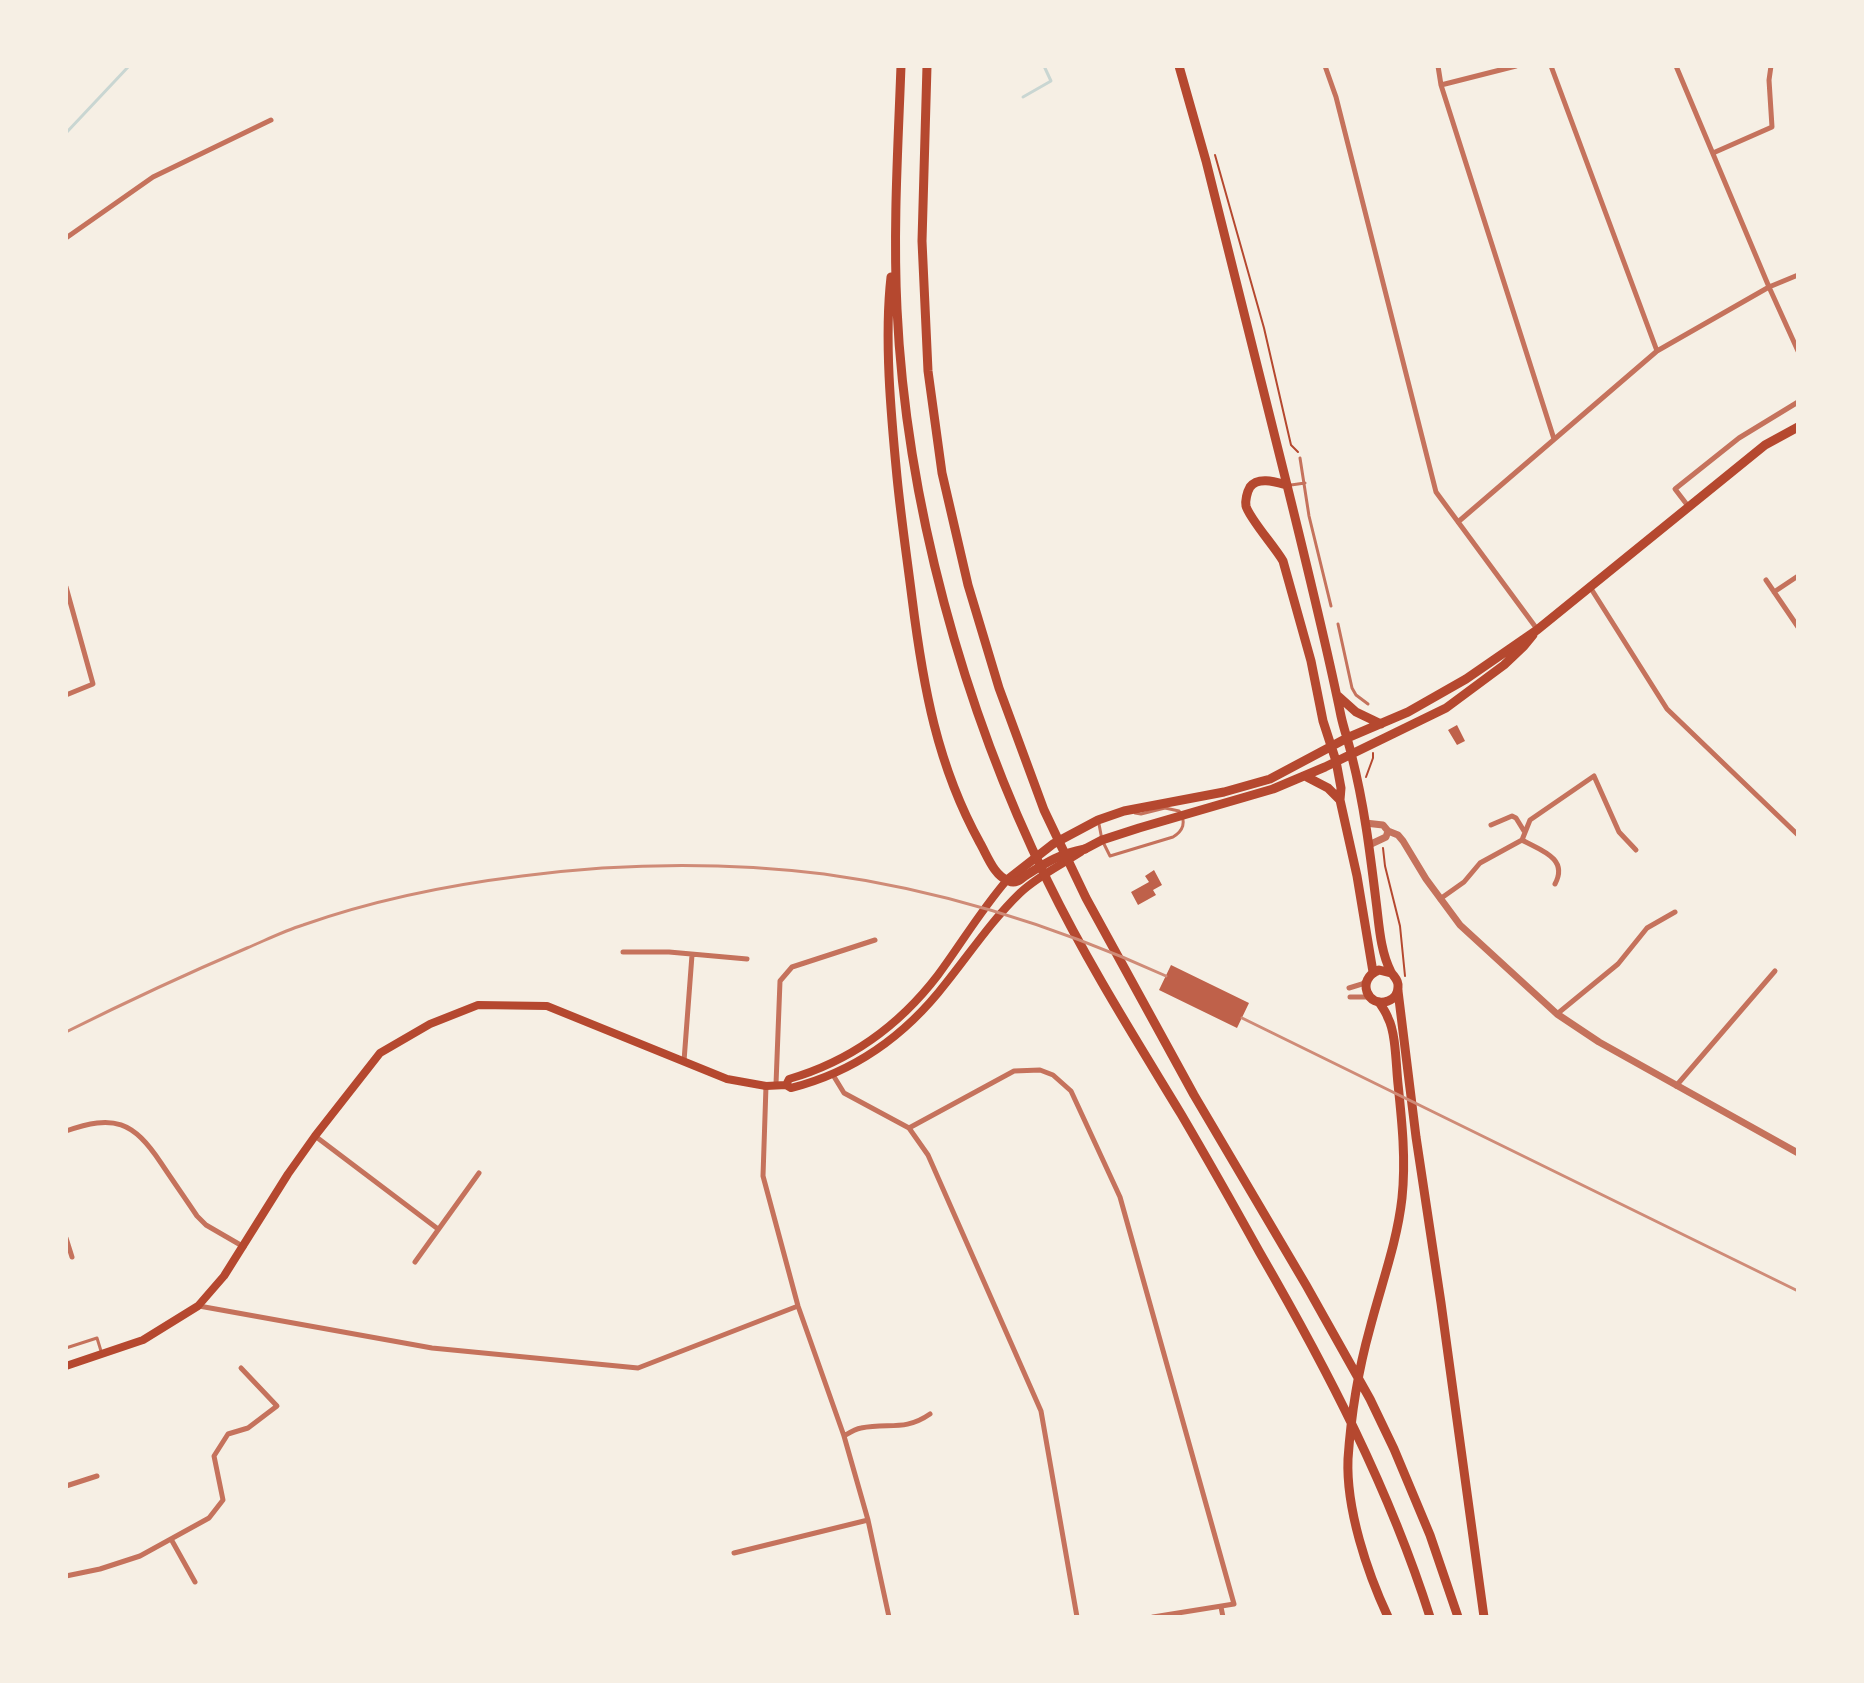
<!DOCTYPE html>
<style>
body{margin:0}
#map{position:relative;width:1864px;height:1683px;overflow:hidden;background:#f6efe4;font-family:Jost,sans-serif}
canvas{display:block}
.frame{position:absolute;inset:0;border:68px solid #f6efe4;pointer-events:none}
</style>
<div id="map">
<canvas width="1864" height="1683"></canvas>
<div class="frame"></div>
</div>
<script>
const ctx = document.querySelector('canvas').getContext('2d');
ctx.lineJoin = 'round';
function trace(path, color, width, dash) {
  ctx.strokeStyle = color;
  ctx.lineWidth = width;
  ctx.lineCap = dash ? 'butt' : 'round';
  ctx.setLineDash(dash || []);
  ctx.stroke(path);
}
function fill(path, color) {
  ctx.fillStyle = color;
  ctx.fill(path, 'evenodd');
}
const stream = new Path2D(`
 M 1023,97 L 1051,81 L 1044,66
 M 66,133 L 129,66`);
const building = new Path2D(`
 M 1457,725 L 1465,741 L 1457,745 L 1448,730 Z
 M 1154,870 L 1162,885 L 1153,890 L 1156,895 L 1138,905 L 1131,892 L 1149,882 L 1145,876 Z
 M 1171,965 L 1249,1003 L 1237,1028 L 1159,990 Z`);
const path = new Path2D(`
 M 1215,155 L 1264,328 L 1291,445 L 1298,452
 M 1366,777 L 1373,758 L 1373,753
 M 1383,848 L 1385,866 L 1400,926 L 1405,976`);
const service = new Path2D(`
 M 1300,458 L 1309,516 L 1331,606
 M 1291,485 L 1305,483
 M 1338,624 L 1352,688 L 1356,695 L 1368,704
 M 1099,824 L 1102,840 L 1110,856 L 1173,837 C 1183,831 1187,822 1179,811 L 1165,808 L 1141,814 L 1135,813
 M 66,1348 L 97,1338 L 101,1351`);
const minor = new Path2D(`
 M 1325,66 L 1336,97 L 1436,492 L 1537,629
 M 1438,66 L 1441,85 L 1554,439
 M 1551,66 L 1657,351
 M 1676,66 L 1769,287 L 1798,351
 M 1441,85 L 1516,66
 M 1713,153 L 1772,127 L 1769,80 L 1771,66
 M 66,238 L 153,177 L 271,120
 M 1688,506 L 1675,489 L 1739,438 L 1798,402
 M 1458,522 L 1657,351 L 1769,287 L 1798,275
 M 1766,580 L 1798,627
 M 66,587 L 93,684 L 66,695
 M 1590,587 L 1667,709 L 1798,835
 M 1774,592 L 1798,576
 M 1491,825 L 1512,816 L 1516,818 L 1524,831
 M 1522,840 C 1540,850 1569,858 1555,884
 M 1440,899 L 1464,882 L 1480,863 L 1522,840 L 1530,820 L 1594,776 L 1619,832 L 1636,850
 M 623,952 L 669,952 L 747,959
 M 1349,988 L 1362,984 L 1366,981
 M 1350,997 L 1368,997
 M 1557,1014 L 1618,964 L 1647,928 L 1675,912
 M 684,1061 L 692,955
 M 833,1075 L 844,1093 L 909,1128 L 928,1155 L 1041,1411 L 1077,1617
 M 776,1084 L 780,981 L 792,967 L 875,940
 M 766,1086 L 763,1176 L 798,1306 L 844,1436 L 868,1520 L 889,1617
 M 1676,1086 L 1775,971
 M 909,1128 L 1014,1071 L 1040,1070 L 1053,1075 L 1071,1091 L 1120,1197 L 1234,1604 L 1153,1617
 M 66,1131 C 114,1114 133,1121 161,1163 C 173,1181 185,1198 197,1216 L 206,1225 L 244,1247
 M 315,1136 L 438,1229
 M 66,1238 L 72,1257
 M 415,1262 L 479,1173
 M 199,1306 L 432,1348 L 638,1368 L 798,1306
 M 844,1436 C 849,1433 855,1429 861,1428 C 888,1422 904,1432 930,1414
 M 66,1486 L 97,1476
 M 171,1539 L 195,1582
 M 734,1553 L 868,1520
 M 66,1576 L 100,1569 L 140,1556 L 209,1518 L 223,1500 L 214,1456 L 228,1434 L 248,1428 L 277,1406 L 241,1368
 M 1221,1607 L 1223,1617`);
const tertiary = new Path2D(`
 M 1365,823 L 1383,825 L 1388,831 L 1398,835 L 1403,841 L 1426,879 L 1460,925 L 1557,1014 L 1599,1042 L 1798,1153
 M 1369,845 L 1386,837 L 1388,831`);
const secondary = new Path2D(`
 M 786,1085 L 789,1079 C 851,1061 899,1026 938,975 C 961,944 981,910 1007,880
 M 66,1366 L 143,1340 L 198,1306 L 224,1276 L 288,1174 L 315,1136 L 380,1053 L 430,1024 L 478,1005 L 547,1006 L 727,1079 L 766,1086 L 786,1085 L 791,1088 C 854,1072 906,1035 946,983 C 970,953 992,920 1020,893 C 1038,876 1061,865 1081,852`);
const primary = new Path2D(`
 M 1337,695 L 1356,712 L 1381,724
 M 1305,776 L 1328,788 L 1340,800
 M 1085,849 L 1102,840 L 1139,828 L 1273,789 L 1325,767 L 1446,708 L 1504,665 L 1524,646 L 1533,635
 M 1007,880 L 1053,844 L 1098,820 L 1124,811 L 1224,792 L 1270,779 L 1347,738 L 1408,712 L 1466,679 L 1537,630 L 1765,445 L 1798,427
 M 1373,972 L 1357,876 L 1340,800 L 1341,788 L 1336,761 L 1323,721 L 1311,661 L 1283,561 C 1275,547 1249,518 1246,506 C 1245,501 1247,492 1250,487 C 1258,476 1276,482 1287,485 C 1306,562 1325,638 1341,716 C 1344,730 1349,743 1352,757 C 1364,804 1370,852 1376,901 C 1379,923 1380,951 1391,972 C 1394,977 1399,980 1398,987 C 1398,994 1394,999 1388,1001 C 1368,1009 1355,979 1379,970 L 1391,973`);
const trunk = new Path2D(`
 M 901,66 C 898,147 893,228 897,309 C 906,501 963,709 1048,882 C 1087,962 1135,1038 1181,1114 C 1208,1160 1234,1206 1260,1253 C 1327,1369 1389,1488 1430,1617
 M 927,66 L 922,241 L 928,371 L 942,473 L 968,585 L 999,688 L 1044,810 L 1086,898 L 1194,1095 L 1306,1285 L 1370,1399 L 1394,1449 L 1430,1535 L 1458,1617
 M 1179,66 L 1206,161 L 1287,485
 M 891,277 C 884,339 891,415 897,477 C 901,518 907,558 912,598 C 923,686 937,765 980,843 C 987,855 994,876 1009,881 C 1015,884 1020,880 1025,876 C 1047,862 1059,854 1085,849
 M 1398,991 L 1416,1137 L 1441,1303 L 1484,1617
 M 1379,1002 C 1382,1007 1386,1012 1388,1018 C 1396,1033 1396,1066 1398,1084 C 1402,1122 1406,1160 1402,1198 C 1397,1243 1381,1285 1370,1328 C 1358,1371 1351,1415 1348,1459 C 1346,1509 1367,1572 1388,1617`);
const rail = new Path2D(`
 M 1242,1018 L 1798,1291
 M 66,1032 C 126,1002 186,974 247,948 C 266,940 284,931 303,925 C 374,900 448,885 522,876 C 622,863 724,862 824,874 C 942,890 1058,927 1166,976`);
trace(stream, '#c9d6d2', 3);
fill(building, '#bf614a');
trace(path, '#b5482f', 2);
trace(service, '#c5725c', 3);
trace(minor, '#c5725c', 5);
trace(tertiary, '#c5725c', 7);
trace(secondary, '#b5482f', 8);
trace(primary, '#b5482f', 9);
trace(trunk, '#b5482f', 9);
trace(rail, '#cf8b77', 3);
</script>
